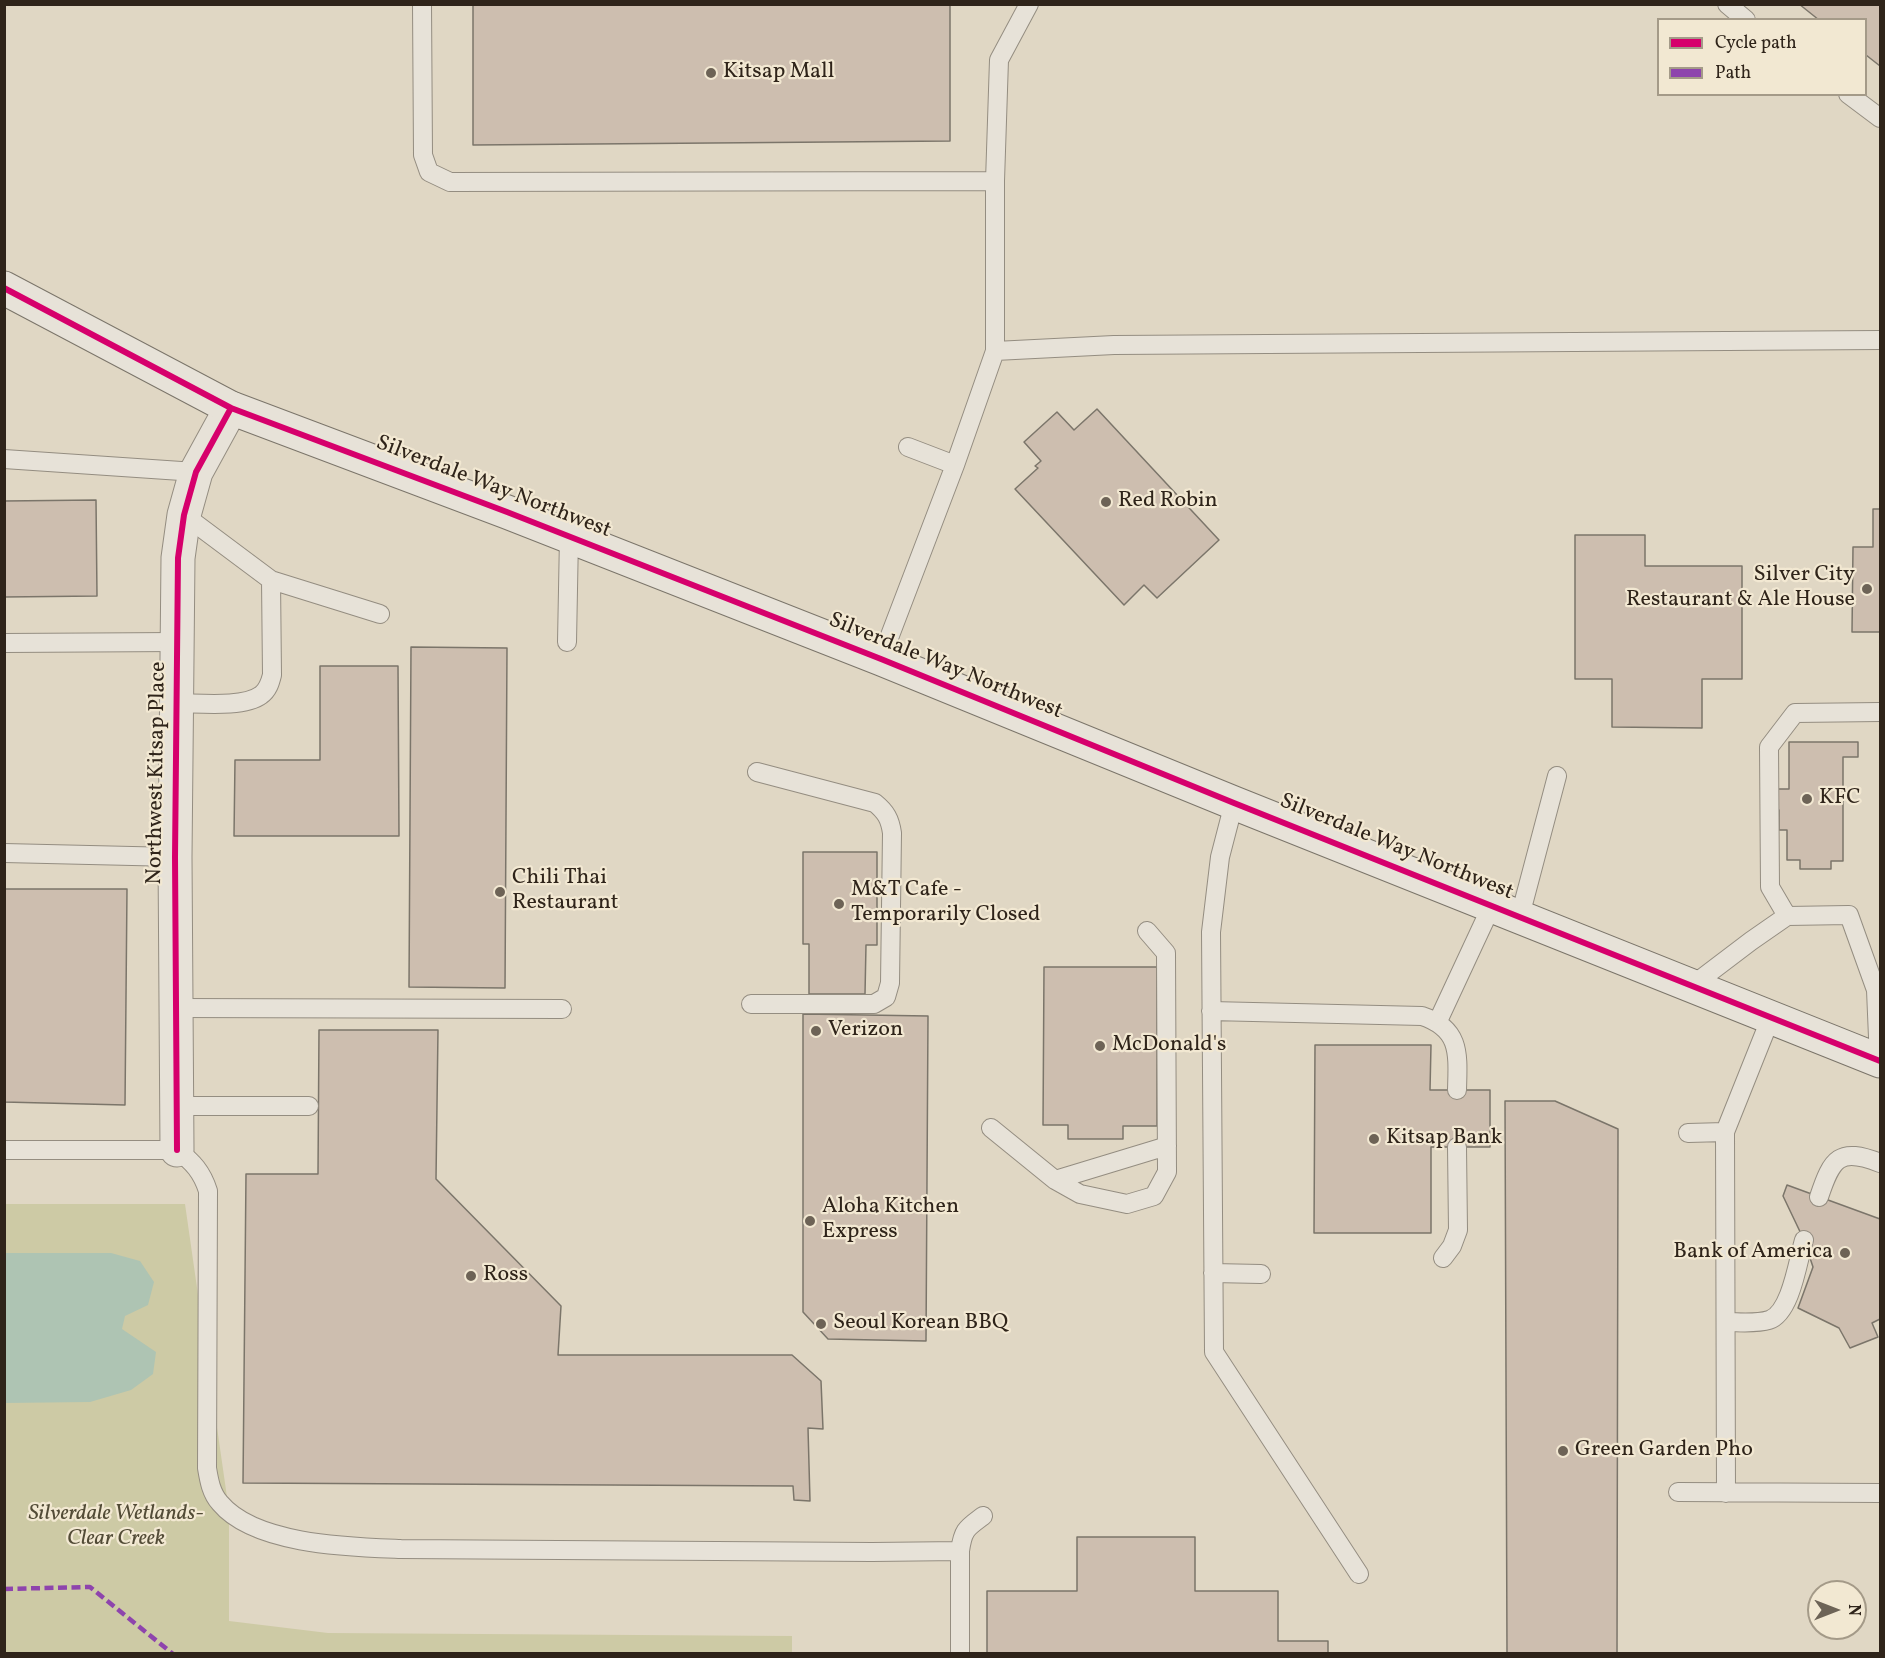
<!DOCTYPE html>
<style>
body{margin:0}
#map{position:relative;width:1885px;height:1658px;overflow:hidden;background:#e0d7c4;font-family:Vollkorn,serif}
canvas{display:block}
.frame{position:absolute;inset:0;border:6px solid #2f241a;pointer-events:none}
.legend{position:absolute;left:1657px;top:18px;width:210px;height:78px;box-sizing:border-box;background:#f2e8d2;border:2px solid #a49a88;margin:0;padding:8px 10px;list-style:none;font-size:18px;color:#2f241a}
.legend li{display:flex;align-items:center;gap:12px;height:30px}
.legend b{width:30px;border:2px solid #a49a88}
.north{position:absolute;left:1807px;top:1580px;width:60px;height:60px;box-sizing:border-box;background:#f2e8d2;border:2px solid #a49a88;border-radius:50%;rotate:90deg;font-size:16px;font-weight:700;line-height:24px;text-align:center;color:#2f241a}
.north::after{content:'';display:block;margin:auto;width:21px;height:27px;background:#6d6356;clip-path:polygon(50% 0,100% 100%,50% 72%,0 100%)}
</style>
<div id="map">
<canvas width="1885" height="1658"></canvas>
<div class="frame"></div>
<ul class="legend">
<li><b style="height:8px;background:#d6006c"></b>Cycle path</li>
<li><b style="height:8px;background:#8e44ad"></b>Path</li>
</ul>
<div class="north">N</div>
</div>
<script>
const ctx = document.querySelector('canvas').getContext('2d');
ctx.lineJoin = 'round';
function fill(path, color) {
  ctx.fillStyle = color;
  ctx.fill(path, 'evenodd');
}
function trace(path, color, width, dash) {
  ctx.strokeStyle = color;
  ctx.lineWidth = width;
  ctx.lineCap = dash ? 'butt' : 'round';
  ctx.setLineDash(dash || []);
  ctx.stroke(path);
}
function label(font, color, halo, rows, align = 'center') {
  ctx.font = font + ' Vollkorn,serif';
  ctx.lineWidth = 4.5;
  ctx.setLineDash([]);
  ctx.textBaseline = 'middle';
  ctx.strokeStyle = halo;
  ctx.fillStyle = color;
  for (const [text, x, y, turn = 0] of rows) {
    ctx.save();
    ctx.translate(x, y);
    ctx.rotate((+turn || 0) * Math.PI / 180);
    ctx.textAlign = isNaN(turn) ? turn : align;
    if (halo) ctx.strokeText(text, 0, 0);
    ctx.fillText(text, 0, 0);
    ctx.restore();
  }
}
const green = new Path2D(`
 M 4,1204 L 185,1204 L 229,1511 L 229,1621 L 328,1633 L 792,1636 L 792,1653 L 5,1653 Z`);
const water = new Path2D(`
 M 5,1253 L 111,1253 L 140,1261 L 154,1282 L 148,1305 L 125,1316 L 122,1329 L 156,1352 L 153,1374 L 131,1390 L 90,1402 L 5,1403 Z`);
const building = new Path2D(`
 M 473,4 L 950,4 L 950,141 L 473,145 Z
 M 1799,4 L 1880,4 L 1880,66 L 1866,55 L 1866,20 L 1819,20 Z
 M 1097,409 L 1219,540 L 1157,598 L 1144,585 L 1124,605 L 1015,489 L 1038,468 L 1035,466 L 1041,461 L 1024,442 L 1057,412 L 1074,430 Z
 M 96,500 L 97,596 L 4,597 L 4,501 Z
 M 1873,509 L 1880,509 L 1880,632 L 1852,632 L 1853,547 L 1873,547 Z
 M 1575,535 L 1645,535 L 1645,566 L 1742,566 L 1742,679 L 1702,679 L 1702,728 L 1612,727 L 1612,679 L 1575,679 Z
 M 411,647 L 507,648 L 505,988 L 409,987 Z
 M 320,666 L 398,666 L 399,836 L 234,836 L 235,760 L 320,760 Z
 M 1789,742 L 1858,742 L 1858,757 L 1843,757 L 1843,861 L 1831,861 L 1831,869 L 1800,869 L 1800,860 L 1787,860 L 1787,830 L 1779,830 L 1779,810 L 1770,810 L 1770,789 L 1789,789 Z
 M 803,852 L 877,852 L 877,945 L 866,945 L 865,994 L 809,994 L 809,944 L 803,944 Z
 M 4,889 L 127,889 L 125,1105 L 4,1102 Z
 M 1044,967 L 1157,967 L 1157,1126 L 1123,1126 L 1123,1139 L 1068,1139 L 1068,1125 L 1043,1125 Z
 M 803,1014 L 928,1016 L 926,1341 L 828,1339 L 803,1312 Z
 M 319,1030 L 438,1030 L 436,1179 L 561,1306 L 558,1355 L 792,1355 L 821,1381 L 823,1429 L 808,1428 L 810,1501 L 794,1500 L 793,1486 L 243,1483 L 246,1174 L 318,1174 Z
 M 1315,1045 L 1431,1045 L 1430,1090 L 1490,1090 L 1490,1147 L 1431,1147 L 1431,1233 L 1314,1233 Z
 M 1505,1101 L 1555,1101 L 1618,1129 L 1617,1654 L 1507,1654 Z
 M 1787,1185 L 1880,1219 L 1880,1319 L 1872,1323 L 1878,1337 L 1850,1348 L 1839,1328 L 1798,1308 L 1813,1267 L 1804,1240 L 1783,1196 Z
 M 1077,1537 L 1195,1537 L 1195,1591 L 1278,1591 L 1278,1641 L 1328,1641 L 1328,1654 L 987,1654 L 987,1591 L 1077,1591 Z`);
const lane = new Path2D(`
 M 422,4 L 423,155 L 429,172 L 450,182 L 995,181
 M 1727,4 L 1746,20
 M 1848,94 L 1880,118
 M 995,351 L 1114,345 L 1880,340
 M 908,447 L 955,465
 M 4,459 L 196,472
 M 184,515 L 271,580 L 380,614
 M 567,642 L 569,537
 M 4,643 L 177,642
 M 881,659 L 955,465 L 995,351 L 995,181 L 999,60 L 1029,4
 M 176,703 C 198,703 244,708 261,695 C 268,690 270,683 272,675 L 271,580
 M 1234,803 L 1220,857 L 1211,932 L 1214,1352 L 1359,1574
 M 4,853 L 175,857
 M 1520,916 L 1557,776
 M 1787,916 L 1770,887 L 1769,747 L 1795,713 L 1880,712
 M 1693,985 L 1751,941 L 1787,916 L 1849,915 L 1876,990 L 1879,1061
 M 751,1004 L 874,1004 L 886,997 L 890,983 L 892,833 C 890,819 886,812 875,803 L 757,772
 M 176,1008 L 562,1009
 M 1211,1011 L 1422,1016 C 1461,1029 1458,1054 1457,1090
 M 1438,1021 L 1492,905
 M 176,1106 L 309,1106
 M 991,1128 L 1055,1180 L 1080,1194 L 1127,1204 L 1154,1196 L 1167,1172 L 1166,953 L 1147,931
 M 1688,1133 L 1725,1132
 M 4,1150 L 177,1150 C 193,1162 202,1172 208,1191 L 207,1468 C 209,1480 211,1493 220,1503 C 255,1545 350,1547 401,1549 L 872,1552 L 960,1551
 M 1055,1180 L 1167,1146
 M 1819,1197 C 1832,1158 1839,1147 1880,1163
 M 1443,1258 L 1452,1246 L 1458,1230 L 1457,1147
 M 1213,1273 L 1261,1274
 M 1726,1322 C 1739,1322 1756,1324 1769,1320 C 1791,1313 1798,1260 1804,1240
 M 1678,1492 L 1880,1493
 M 1726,1493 L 1725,1132 L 1771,1017
 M 960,1654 L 960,1551 C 963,1529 967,1528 983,1516`);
const street = new Path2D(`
 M 177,1150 L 175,857 L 178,558 L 184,515 L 196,472 L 231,408`);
const secondary = new Path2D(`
 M 4,288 L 231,408 L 507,512 L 881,659 L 1234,803 L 1880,1061`);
const quiet = new Path2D(`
 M 4,1589 L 90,1587 L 173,1654`);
const cycleway = new Path2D(`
 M 4,288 L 231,408 L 507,512 L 881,659 L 1234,803 L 1880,1061
 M 177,1150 L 175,857 L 178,558 L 184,515 L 196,472 L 231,408`);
const markers = [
 [711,73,6,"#6d6356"],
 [1106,502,6,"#6d6356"],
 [1867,589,6,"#6d6356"],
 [1807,799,6,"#6d6356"],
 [500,892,6,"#6d6356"],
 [839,904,6,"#6d6356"],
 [816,1031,6,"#6d6356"],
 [1100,1046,6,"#6d6356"],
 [1374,1139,6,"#6d6356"],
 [810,1221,6,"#6d6356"],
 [1845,1253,6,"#6d6356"],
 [471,1276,6,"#6d6356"],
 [821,1324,6,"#6d6356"],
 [1563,1451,6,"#6d6356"]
];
const poiNames = [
 ["Kitsap Mall",723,73],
 ["Red Robin",1118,502],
 ["Silver City",1855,576,"right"],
 ["Restaurant & Ale House",1855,601,"right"],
 ["KFC",1819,799],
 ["Chili Thai",512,879],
 ["Restaurant",512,904],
 ["M&T Cafe -",851,891],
 ["Temporarily Closed",851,916],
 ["Verizon",828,1031],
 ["McDonald's",1112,1046],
 ["Kitsap Bank",1386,1139],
 ["Aloha Kitchen",822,1208],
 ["Express",822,1233],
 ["Bank of America",1833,1253,"right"],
 ["Ross",483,1276],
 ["Seoul Korean BBQ",833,1324],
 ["Green Garden Pho",1575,1451]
];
const streetNames = [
 ["Silverdale Way Northwest",493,488,21],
 ["Silverdale Way Northwest",945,667,22],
 ["Northwest Kitsap Place",158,773,-89],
 ["Silverdale Way Northwest",1396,848,22]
];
const parkNames = [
 ["Silverdale Wetlands-",116,1515],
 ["Clear Creek",116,1540]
];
fill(green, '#cdcaa5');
fill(water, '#aec4b3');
fill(building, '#cdbeaf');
trace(building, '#7b756a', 1.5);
trace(lane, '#948d81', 20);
trace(street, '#948d81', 35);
trace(secondary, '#7b756a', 35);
trace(lane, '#e7e2d8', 18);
trace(street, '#e7e2d8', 33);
trace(secondary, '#e7e2d8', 33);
trace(quiet, '#8e44ad', 4.5, [9, 4.5]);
trace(cycleway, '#d6006c', 6);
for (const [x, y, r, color] of markers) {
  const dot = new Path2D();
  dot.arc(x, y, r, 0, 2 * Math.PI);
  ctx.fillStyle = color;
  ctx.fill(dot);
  trace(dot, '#f2e8d2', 2);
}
label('22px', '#2f241a', '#f2e8d2', poiNames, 'left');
label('22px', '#2f241a', '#f2e8d2', streetNames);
label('italic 22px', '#524b36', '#f2e8d2', parkNames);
</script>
